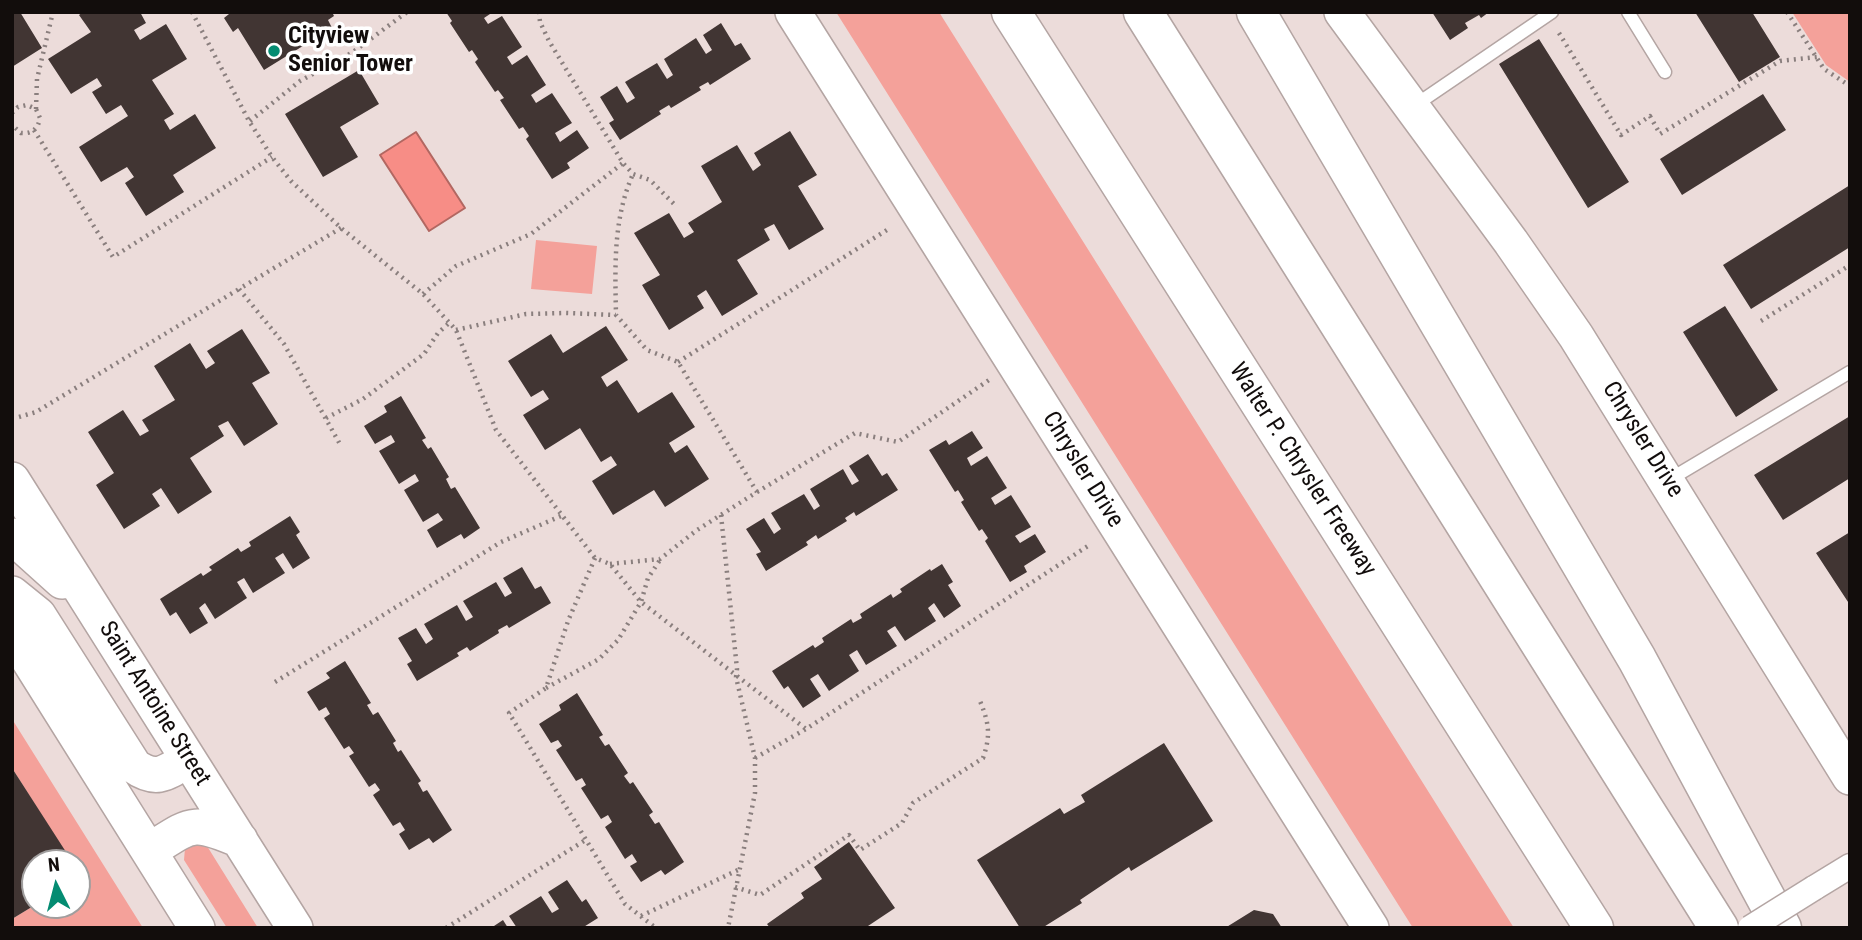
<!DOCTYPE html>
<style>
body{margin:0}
#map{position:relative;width:1862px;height:940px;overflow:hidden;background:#ecdcda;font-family:"Roboto Condensed",sans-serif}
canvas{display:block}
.frame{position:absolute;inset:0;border:14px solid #120d0c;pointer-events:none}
.north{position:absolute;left:21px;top:849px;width:70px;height:70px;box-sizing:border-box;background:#fff;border:2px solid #a09e9e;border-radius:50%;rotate:354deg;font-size:19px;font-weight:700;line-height:28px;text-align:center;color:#120d0c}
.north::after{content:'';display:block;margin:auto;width:24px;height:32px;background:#048c72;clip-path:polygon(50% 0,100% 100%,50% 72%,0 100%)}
</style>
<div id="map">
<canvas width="1862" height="940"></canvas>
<div class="frame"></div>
<div class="north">N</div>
</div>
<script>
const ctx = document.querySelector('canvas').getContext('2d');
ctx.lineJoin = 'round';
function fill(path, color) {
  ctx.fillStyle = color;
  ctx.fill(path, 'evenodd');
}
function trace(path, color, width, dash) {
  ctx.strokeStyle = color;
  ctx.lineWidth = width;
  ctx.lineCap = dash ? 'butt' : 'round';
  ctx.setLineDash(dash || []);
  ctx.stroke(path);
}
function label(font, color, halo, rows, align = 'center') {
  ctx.font = font + ' "Roboto Condensed",sans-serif';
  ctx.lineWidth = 7;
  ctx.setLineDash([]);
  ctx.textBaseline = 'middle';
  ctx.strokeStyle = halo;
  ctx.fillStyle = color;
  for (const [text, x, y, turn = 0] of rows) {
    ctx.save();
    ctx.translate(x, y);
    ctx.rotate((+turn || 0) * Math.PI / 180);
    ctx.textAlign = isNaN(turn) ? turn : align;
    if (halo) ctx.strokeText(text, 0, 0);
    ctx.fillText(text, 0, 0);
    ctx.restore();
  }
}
const green = new Path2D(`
 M 836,12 L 939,12 L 1514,928 L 1413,928 Z
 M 1792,12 L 1850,12 L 1850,82 L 1826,65 Z
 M 536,240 L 597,246 L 592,294 L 531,289 Z
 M 12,719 L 143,928 L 12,928 L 12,919 L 35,905 L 77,905 L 77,863 L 56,863 L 54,860 L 65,852 L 12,768 Z
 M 192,842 L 207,846 L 258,928 L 227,928 L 184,860 L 185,848 Z`);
const water = new Path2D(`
 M 416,132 L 465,208 L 429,231 L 380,155 Z`);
const building = new Path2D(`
 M 12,12 L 20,12 L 42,48 L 12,67 Z
 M 83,12 L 140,12 L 146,23 L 134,30 L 140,40 L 166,24 L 187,59 L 152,80 L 174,114 L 164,120 L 170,130 L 195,114 L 216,148 L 173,175 L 184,192 L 146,216 L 125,183 L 134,177 L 127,167 L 101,182 L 79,147 L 128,116 L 121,105 L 106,114 L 92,92 L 102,86 L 97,78 L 71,94 L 48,59 L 91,32 L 79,15 Z
 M 228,12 L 332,12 L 334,16 L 328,20 L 332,28 L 264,70 L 238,28 L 233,32 L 224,18 L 229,14 Z
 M 446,12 L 493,12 L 484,18 L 488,24 L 502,16 L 522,47 L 507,57 L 512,65 L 527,55 L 546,85 L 531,95 L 536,103 L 552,93 L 572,123 L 555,133 L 560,142 L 577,130 L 589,148 L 567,163 L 570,168 L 552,179 L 526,139 L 529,136 L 523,127 L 519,129 L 500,100 L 504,98 L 498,90 L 495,92 L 475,62 L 478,59 L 472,50 L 469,52 L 450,23 L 452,21 Z
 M 1432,12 L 1489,12 L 1481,18 L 1479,15 L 1465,23 L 1468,28 L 1450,40 Z
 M 1695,12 L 1752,12 L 1780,57 L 1739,82 Z
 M 721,23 L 735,46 L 741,43 L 751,59 L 710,85 L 708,82 L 699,87 L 701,90 L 671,108 L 669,105 L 659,111 L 661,114 L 620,140 L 609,123 L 614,120 L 600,97 L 617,86 L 627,103 L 635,98 L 625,82 L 657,63 L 667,79 L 673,75 L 664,59 L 696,38 L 706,54 L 712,50 L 703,35 Z
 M 1539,39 L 1629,182 L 1588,208 L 1499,64 Z
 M 359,70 L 379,104 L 340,127 L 358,157 L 323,177 L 285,114 Z
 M 1763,94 L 1786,130 L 1682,195 L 1660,159 Z
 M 790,131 L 817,175 L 798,186 L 824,229 L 789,250 L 774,224 L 764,229 L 770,240 L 737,260 L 758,294 L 722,316 L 706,290 L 697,296 L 704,308 L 669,330 L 642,285 L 660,275 L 634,233 L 669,213 L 684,238 L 694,232 L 688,223 L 722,202 L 701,166 L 737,145 L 753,171 L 761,165 L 754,153 Z
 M 1850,185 L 1850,247 L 1751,309 L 1723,265 Z
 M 1725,306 L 1778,390 L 1736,417 L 1683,332 Z
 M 606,326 L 628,360 L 601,377 L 607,387 L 617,380 L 638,413 L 672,392 L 695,427 L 669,443 L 675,453 L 687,445 L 709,479 L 665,507 L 654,490 L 613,515 L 592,481 L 617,465 L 611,456 L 601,462 L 580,428 L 545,450 L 523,415 L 549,399 L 543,390 L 531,397 L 508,361 L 551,334 L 563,353 Z
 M 242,329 L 270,373 L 252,383 L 278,424 L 244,446 L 228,421 L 218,426 L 224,436 L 190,458 L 212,492 L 178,514 L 161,488 L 152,494 L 160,506 L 124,529 L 96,485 L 114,473 L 88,432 L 123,410 L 140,436 L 149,431 L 142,420 L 175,400 L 154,366 L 190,343 L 206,369 L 215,363 L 207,351 Z
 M 401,396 L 426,438 L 422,440 L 428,449 L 431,447 L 449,477 L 446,479 L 451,489 L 455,487 L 480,528 L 464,539 L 461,534 L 437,548 L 427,530 L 443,520 L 438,513 L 423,522 L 404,490 L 419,481 L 415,474 L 399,484 L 379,451 L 395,442 L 391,435 L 375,444 L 364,426 L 387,412 L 384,406 Z
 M 1850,416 L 1850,478 L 1783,520 L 1754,475 Z
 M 972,431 L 983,448 L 967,458 L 971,466 L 987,456 L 1007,488 L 991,498 L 995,505 L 1011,495 L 1031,527 L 1015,536 L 1020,543 L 1035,534 L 1046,552 L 1024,566 L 1027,572 L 1010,582 L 985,541 L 988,538 L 982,529 L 979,531 L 961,502 L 964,500 L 958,490 L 955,492 L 929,450 L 946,440 L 949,445 Z
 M 868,454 L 882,476 L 887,473 L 898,490 L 856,516 L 854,512 L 845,518 L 847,521 L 818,539 L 816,535 L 806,542 L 808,545 L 766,571 L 756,554 L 761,552 L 746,529 L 764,518 L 774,534 L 781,529 L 771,513 L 804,494 L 814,510 L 820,506 L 810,489 L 843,469 L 852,485 L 859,481 L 849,466 Z
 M 290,516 L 300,532 L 296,535 L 310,558 L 293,569 L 283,553 L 275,558 L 285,573 L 253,593 L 244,578 L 237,582 L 247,598 L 215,619 L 205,603 L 199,608 L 208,623 L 190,634 L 176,612 L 170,616 L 160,599 L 201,573 L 203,576 L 212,570 L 209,567 L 238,548 L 241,552 L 251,546 L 249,542 Z
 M 1850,532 L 1850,605 L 1816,553 Z
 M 942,564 L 953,582 L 948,585 L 961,606 L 944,618 L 934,603 L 928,608 L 936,621 L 905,641 L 895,626 L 887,631 L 897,646 L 866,665 L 857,650 L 849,655 L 859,671 L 829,691 L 818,674 L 810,679 L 821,696 L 803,708 L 788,686 L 784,689 L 772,671 L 813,645 L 815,648 L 824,642 L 822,638 L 851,619 L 853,623 L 862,618 L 860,614 L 891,594 L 893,598 L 902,592 L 900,589 L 930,569 L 931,571 Z
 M 522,567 L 535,589 L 541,586 L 551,603 L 509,628 L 507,625 L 498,630 L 499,633 L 470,651 L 467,647 L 457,653 L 459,656 L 417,681 L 407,664 L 412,661 L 398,638 L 416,628 L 426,644 L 433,639 L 424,624 L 457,605 L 466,621 L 473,617 L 463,601 L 496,582 L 505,597 L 512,593 L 503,578 Z
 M 345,661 L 371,703 L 367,705 L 373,715 L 378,712 L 396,741 L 393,743 L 398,752 L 401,750 L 421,781 L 418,783 L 423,792 L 427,790 L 452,830 L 433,843 L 429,838 L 409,850 L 399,834 L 405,830 L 400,822 L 393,826 L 373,795 L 380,790 L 375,783 L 369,787 L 349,756 L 354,753 L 349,746 L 344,749 L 324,718 L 330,714 L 326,707 L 319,711 L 307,692 L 330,678 L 326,673 Z
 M 577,693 L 603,735 L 599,737 L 605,746 L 609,744 L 628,773 L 624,776 L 630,784 L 633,782 L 653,812 L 649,815 L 655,824 L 659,822 L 684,862 L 665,875 L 661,870 L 641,882 L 630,866 L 637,862 L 632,854 L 625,859 L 605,827 L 612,822 L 608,815 L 601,819 L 581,788 L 586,785 L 582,778 L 576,781 L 556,750 L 562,746 L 558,740 L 551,743 L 539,724 L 561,710 L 559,705 Z
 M 1164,743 L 1213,821 L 1131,871 L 1129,867 L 1080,900 L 1082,903 L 1042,928 L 1020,928 L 977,860 L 1060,808 L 1064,814 L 1085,802 L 1081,795 Z
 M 12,768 L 66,852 L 54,860 L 56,863 L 35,863 L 35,905 L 12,919 Z
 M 849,842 L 895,908 L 865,928 L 770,928 L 767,924 L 804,898 L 801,893 L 822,879 L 814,867 Z
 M 567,880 L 582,902 L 586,899 L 598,918 L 582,928 L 517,928 L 509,916 L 541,896 L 552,913 L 559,909 L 548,892 Z
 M 1254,910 L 1273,914 L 1282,928 L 1225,928 Z
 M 503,920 L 508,928 L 491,928 Z`);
const path = new Path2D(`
 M 192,12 L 249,121 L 272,157 L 291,181 L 341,228 L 423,294 L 456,330 L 496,430 L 595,558 L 610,564 L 641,602 L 806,729
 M 539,12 L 540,22 L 549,41 L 623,163 L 633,174 L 650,180 L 677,207
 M 1787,12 L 1824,69 L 1850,86
 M 1559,33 L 1621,135 L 1650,116 L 1660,134 L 1780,61 L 1817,57
 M 36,109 L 37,79 L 53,12
 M 12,113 L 18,107 L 27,105 L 36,109 L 40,118 C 38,129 32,134 21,133 L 12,125
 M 250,121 L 300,81 L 353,52 L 407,12
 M 34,130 L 113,257 L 272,157
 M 341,228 L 239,289 L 284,344 L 341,446
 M 423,294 L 456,266 L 531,234 L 623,163
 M 1761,321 L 1850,265
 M 456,330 L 526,314 L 566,313 L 616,315
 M 678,362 L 890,228
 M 19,417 L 36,412 L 239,289
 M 326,418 L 363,399 L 424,354 L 438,333 L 448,324
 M 757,492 L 855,433 L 898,442 L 989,380
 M 721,515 L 737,669 L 736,677 L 755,758 L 755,793 L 728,928
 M 595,558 L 568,621 L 546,688 L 509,713 L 625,904 L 656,928
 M 610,564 L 660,559 L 697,530 L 757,492 L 678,362 L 647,350 L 616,315 C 615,267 613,219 633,174
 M 275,682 L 501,542 L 561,516
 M 546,688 L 599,659 L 618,640 L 641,602 L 648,578 L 660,560
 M 755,758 L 806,729 L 1091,544
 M 735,887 L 760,895 L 849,835 L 860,850 L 902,823 L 913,803 L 983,758 C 991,735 989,723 980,701
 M 641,916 L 738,870
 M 446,928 L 587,839`);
const lane = new Path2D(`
 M 1628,12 L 1665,72
 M 1414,106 L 1552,12
 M 1667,481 L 1850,372`);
const street = new Path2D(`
 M 1814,888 L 1850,866`);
const secondary = new Path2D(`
 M 793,12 L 1371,928
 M 1342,12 L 1511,242 L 1576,336 L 1850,777
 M 12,480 L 295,928
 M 12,536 L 62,581
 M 12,594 L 38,615 L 134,766 C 157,782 166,773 188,759
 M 12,633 L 197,928
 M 149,851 C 192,824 191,819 240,840`);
const highway = new Path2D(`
 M 1011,12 L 1594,928
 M 1143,12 L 1719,928
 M 1256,12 L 1637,659 L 1782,928`);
const streetBridge = new Path2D(`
 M 1750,928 L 1814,888`);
const markers = [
 [274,51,7,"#048c72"]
];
const poiNames = [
 ["Cityview",288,37],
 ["Senior Tower",288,65]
];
const streetNames = [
 ["Chrysler Drive",1642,440,58],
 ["Chrysler Drive",1082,470,58],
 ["Walter P. Chrysler Freeway",1302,470,57],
 ["Saint Antoine Street",154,704,58]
];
fill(green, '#f4a19a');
fill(water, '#f78d86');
trace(water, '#b26761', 2);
fill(building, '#413533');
trace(lane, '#b4a5a3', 15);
trace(street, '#b4a5a3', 27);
trace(secondary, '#b4a5a3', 38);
trace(highway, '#b4a5a3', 41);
trace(path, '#8a7f7e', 4.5, [2, 5]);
trace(lane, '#fff', 12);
trace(street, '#fff', 24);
trace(secondary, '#fff', 35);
trace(highway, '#fff', 38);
trace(streetBridge, '#b4a5a3', 27, []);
trace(streetBridge, '#fff', 24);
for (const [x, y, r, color] of markers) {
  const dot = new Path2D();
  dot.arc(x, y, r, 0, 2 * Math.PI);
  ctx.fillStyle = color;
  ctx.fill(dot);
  trace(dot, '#fff', 2.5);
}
label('bold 24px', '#120d0c', '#fff', poiNames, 'left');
label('24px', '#120d0c', '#fff', streetNames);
</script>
